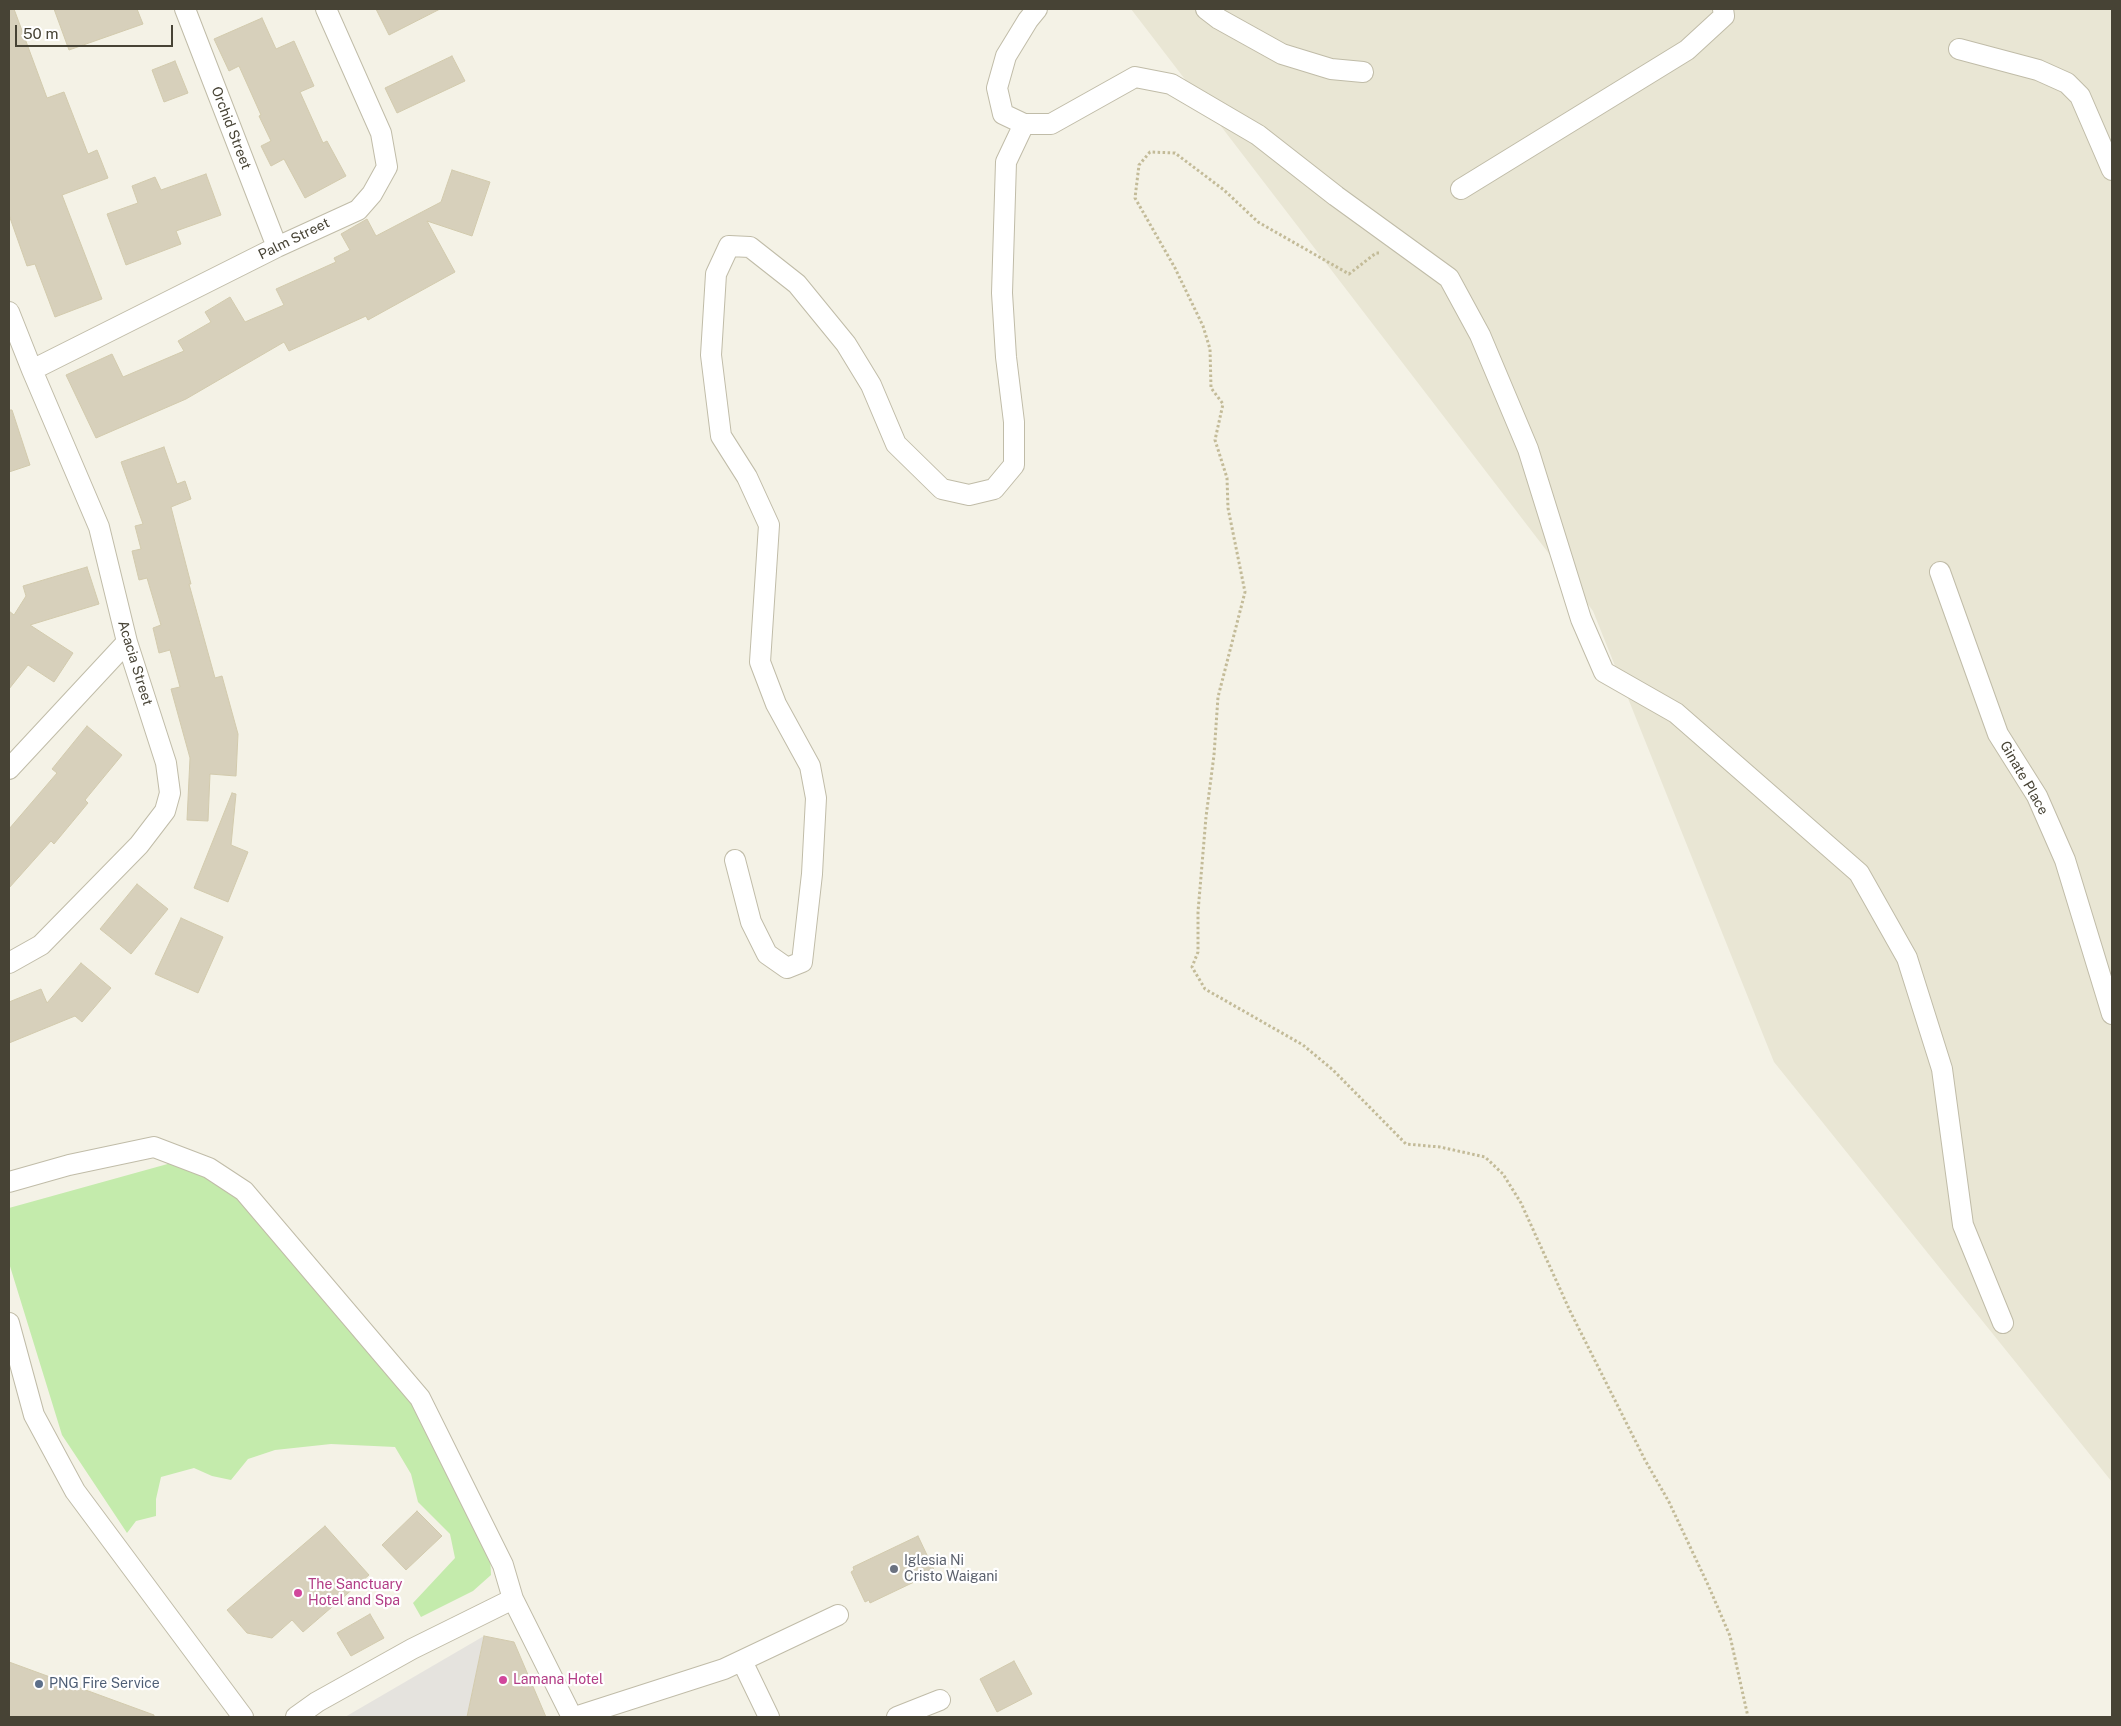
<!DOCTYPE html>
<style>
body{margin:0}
#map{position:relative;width:2121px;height:1726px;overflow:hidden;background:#f4f2e6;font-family:"Public Sans",sans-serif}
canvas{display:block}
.frame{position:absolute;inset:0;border:10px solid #474335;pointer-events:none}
.scale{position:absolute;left:15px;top:25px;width:158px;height:22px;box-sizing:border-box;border:2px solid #474335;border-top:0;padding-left:6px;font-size:15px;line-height:18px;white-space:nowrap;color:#474335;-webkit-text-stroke:4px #fff;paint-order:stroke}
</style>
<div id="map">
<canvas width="2121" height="1726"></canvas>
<div class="frame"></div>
<div class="scale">50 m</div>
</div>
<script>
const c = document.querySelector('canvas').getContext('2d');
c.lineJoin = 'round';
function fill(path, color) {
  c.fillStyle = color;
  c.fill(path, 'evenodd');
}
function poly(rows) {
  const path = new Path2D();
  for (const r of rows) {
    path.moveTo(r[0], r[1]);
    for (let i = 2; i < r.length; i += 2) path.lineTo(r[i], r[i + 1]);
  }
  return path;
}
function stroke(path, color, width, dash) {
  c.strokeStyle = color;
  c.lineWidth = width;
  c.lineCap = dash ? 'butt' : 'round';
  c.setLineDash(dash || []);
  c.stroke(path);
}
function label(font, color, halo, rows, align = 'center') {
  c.font = font + ' "Public Sans",sans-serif';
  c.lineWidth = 4.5;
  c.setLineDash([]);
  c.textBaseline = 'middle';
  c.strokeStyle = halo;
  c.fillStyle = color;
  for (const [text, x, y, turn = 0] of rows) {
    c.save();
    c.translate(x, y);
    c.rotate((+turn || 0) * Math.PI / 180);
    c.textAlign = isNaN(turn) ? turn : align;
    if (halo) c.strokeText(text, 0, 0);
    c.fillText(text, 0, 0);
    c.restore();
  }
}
fill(poly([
 [1131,9,2112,9,2112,1482,1774,1062,1593,611]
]), '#e9e6d4');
fill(poly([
 [182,1160,238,1191,417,1401,490,1553,491,1575,473,1591,421,1617,413,1603,455,1558,450,1534,418,1502,411,1474,395,1447,331,1444,275,1450,248,1459,231,1480,212,1476,194,1468,161,1477,156,1499,156,1516,136,1521,127,1533,62,1435,9,1263,9,1208]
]), '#c4ebac');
fill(poly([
 [484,1636,467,1717,345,1717]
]), '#e5e3de');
const building = poly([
 [9,9,14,9,47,98,64,92,88,154,97,150,108,178,62,195,102,299,55,317,35,264,27,266,9,215,9,9],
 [54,9,137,9,143,24,69,50,54,9],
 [376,9,440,9,389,35,376,9],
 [262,18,276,49,294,41,314,86,300,92,323,143,327,141,346,176,305,198,284,159,271,166,261,146,271,141,259,116,261,115,239,66,229,71,214,39,262,18],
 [452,56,465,81,397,113,385,88,452,56],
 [175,61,188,93,164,102,152,70,175,61],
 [452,170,490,182,472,236,427,221,455,272,368,320,366,316,289,351,284,342,186,399,96,438,66,375,112,354,123,377,184,351,178,341,211,322,205,312,230,297,245,322,284,305,276,289,336,262,334,258,350,250,341,234,367,219,376,236,441,202,452,170],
 [206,174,221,215,176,231,181,244,126,265,107,214,138,203,132,186,155,177,161,190,206,174],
 [9,410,12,410,30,465,9,472,9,410],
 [164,447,177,484,185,481,191,499,171,507,191,584,189,584,215,678,222,676,238,734,236,776,210,774,208,821,187,820,190,758,171,689,180,687,170,650,159,653,153,628,161,625,147,578,139,580,132,551,141,549,135,526,143,524,121,462,164,447],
 [87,567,99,604,30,625,73,653,54,682,28,665,9,689,9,611,14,615,26,596,23,586,87,567],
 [87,726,122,755,85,800,88,803,54,844,51,841,9,888,9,829,57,773,52,769,87,726],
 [232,793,236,794,231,845,248,852,228,902,194,888,232,793],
 [137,884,168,909,131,954,100,929,137,884],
 [181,918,223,937,198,993,155,974,181,918],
 [81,963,111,988,82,1022,75,1016,9,1043,9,1002,41,989,47,1003,81,963],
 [417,1511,442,1536,406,1570,382,1545,417,1511],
 [325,1526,369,1575,303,1632,292,1620,272,1638,247,1633,227,1610,325,1526],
 [918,1536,935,1572,870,1603,869,1600,865,1602,851,1572,854,1570,853,1567,918,1536],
 [370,1614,384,1638,351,1656,337,1633,370,1614],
 [484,1636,514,1642,546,1717,467,1717,484,1636],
 [1014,1661,1032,1694,997,1712,980,1679,1014,1661],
 [9,1662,154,1715,154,1717,9,1717,9,1662]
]);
fill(building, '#d7d0bb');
stroke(building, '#d2caad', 1);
const street = poly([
 [185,9,277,247],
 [1037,9,1028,20,1006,56,997,88,1003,114,1024,124,1051,124,1135,77,1171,84,1258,135,1336,196,1449,278,1480,335,1528,449,1581,619,1604,672,1676,713,1859,873,1907,958,1942,1069,1963,1225,2003,1323],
 [1206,9,1219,19,1282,54,1331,69,1363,72],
 [1959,49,2038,70,2067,83,2080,96,2112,170],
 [1461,189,1687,50,1724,16,1723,9],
 [9,312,32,370,99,527,127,642,166,763,170,793,165,811,139,845,41,945,9,963],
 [32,370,277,247,358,210,372,194,387,167,381,133,326,9],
 [1940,572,1998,734,2037,796,2065,860,2112,1014],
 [9,769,127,642],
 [735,860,751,922,767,954,787,968,802,962,812,874,816,798,810,766,776,704,760,662,769,525,747,477,721,436,711,355,716,274,729,246,750,247,797,284,846,344,871,385,896,444,942,489,969,495,994,489,1014,465,1014,422,1006,357,1002,293,1006,162,1024,124],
 [9,1182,69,1165,154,1147,209,1168,244,1191,420,1398,503,1565,513,1599,572,1717],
 [9,1323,34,1415,75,1491,243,1717],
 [742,1661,769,1717],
 [296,1717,317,1702,412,1649,513,1599],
 [575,1717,724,1669,838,1615],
 [897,1717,940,1700]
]);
stroke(street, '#c0bca8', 22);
stroke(poly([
 [1379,253,1376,253,1349,274,1258,222,1224,190,1175,153,1150,152,1139,165,1135,198,1175,268,1203,326,1210,349,1211,388,1223,404,1215,440,1227,478,1228,508,1245,592,1218,697,1214,755,1206,817,1198,912,1198,952,1192,967,1205,989,1303,1045,1333,1070,1406,1144,1440,1147,1485,1157,1503,1174,1521,1203,1570,1311,1645,1460,1669,1502,1709,1587,1730,1636,1748,1717]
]), '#c3bb98', 3, [2.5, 2.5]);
stroke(street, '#fff', 20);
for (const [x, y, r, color] of [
 [894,1569,5,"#6b7280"],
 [298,1593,5,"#d1479c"],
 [503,1680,5,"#d1479c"],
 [39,1684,5,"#5c6f8a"]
]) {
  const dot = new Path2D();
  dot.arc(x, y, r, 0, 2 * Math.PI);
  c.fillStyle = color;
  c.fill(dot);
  stroke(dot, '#fff', 2);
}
label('14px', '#474335', '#fff', [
 ["Orchid Street",231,128,69],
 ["Palm Street",294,239,-26],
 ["Acacia Street",135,663,73],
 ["Ginate Place",2024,778,60]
]);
label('14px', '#5b616d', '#fff', [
 ["Iglesia Ni",904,1561],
 ["Cristo Waigani",904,1577]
], 'left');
label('14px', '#b23c85', '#fff', [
 ["The Sanctuary",308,1585],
 ["Hotel and Spa",308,1601],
 ["Lamana Hotel",513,1680]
], 'left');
label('14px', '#4e5e75', '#fff', [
 ["PNG Fire Service",49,1684]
], 'left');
</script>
